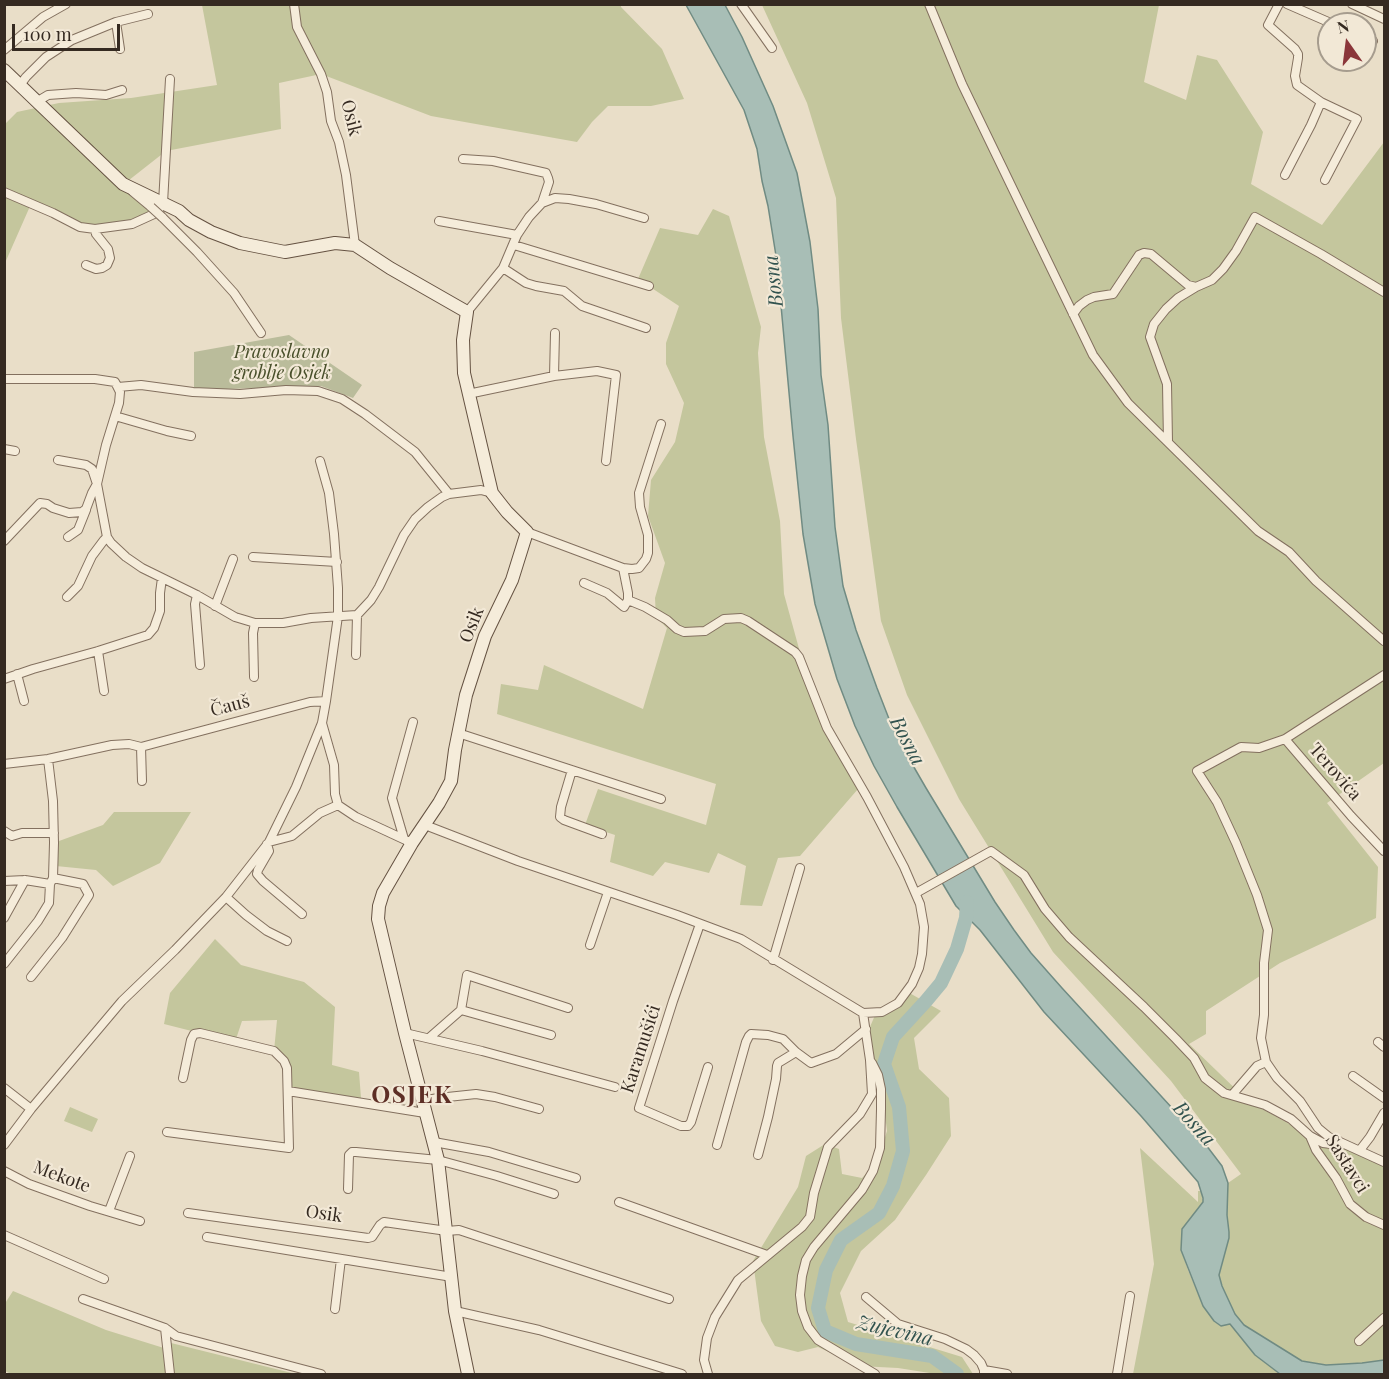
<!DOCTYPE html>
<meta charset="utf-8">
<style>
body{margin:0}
#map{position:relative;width:1389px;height:1379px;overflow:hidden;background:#e9dec8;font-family:"Playfair Display",serif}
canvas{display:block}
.frame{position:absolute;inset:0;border:6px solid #352a21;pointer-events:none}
.north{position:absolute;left:1317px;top:12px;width:60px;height:60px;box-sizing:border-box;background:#f2e8d6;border:2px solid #a69c8e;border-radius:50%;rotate:346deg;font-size:16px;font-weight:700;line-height:24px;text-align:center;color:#352a21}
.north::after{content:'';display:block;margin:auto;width:21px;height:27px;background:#8b363a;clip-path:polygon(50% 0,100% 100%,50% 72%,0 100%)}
.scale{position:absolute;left:12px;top:24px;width:108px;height:27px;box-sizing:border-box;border:3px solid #352a21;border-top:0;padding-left:8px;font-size:18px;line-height:21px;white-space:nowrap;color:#352a21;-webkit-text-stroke:4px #f2e8d6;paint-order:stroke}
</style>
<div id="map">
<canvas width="1389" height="1379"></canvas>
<div class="frame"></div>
<div class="north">N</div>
<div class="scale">100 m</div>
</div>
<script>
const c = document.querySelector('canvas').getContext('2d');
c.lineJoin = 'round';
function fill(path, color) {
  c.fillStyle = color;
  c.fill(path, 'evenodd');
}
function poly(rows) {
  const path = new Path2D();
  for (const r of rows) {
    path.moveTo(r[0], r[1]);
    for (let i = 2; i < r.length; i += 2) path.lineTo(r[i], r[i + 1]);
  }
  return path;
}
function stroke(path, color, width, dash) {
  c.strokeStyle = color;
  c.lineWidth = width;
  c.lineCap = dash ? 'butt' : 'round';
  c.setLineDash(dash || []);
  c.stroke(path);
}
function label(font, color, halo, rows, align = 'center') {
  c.font = font + ' "Playfair Display",serif';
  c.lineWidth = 4.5;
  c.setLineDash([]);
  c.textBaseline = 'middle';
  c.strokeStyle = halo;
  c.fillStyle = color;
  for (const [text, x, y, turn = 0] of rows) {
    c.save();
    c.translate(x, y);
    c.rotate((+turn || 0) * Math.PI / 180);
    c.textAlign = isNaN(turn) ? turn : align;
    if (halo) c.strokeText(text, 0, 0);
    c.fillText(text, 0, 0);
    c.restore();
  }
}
fill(poly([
 [202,5,621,5,621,7,662,49,684,99,651,106,608,106,592,122,577,142,431,116,321,74,279,83,281,129,166,151,124,184,154,214,132,224,95,229,31,204,5,263,5,124,17,112,59,103,131,98,217,85],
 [762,5,1159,5,1144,82,1186,100,1197,55,1217,60,1263,132,1251,184,1322,225,1384,142,1384,763,1327,803,1378,867,1376,918,1280,963,1206,1011,1206,1034,1189,1044,1248,1101,1293,1126,1384,1164,1384,1360,1362,1363,1326,1365,1302,1361,1244,1325,1235,1314,1222,1286,1219,1275,1229,1238,1227,1215,1228,1183,1241,1174,1171,1081,1053,952,959,799,907,695,881,621,856,439,841,318,836,198,807,103],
 [713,209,729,216,761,327,758,353,764,437,780,521,784,594,801,656,827,731,858,789,800,856,778,858,762,906,740,905,746,866,718,853,709,873,665,862,653,876,610,862,615,835,585,825,598,789,706,825,716,784,497,714,501,684,538,690,544,665,643,709,667,628,656,617,655,598,665,563,648,516,651,480,675,442,684,403,666,364,666,343,679,306,638,279,660,228,698,235],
 [114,812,191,812,160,863,113,886,96,870,56,866,59,841,103,825],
 [215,939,241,965,304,982,335,1007,332,1065,359,1072,361,1098,288,1091,287,1068,274,1051,277,1020,242,1021,235,1042,164,1024,170,993],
 [906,991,941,1011,914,1038,919,1069,949,1098,951,1136,926,1175,895,1220,861,1251,840,1293,848,1322,962,1357,973,1374,936,1374,898,1368,859,1366,818,1347,798,1352,775,1346,761,1321,753,1261,798,1187,806,1156,825,1144,839,1149,842,1174,862,1178,877,1162,887,1131,882,1091,866,1036,876,1013],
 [70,1107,98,1119,92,1132,64,1121],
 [1140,1148,1198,1202,1198,1191,1201,1191,1202,1195,1203,1202,1182,1229,1181,1250,1188,1270,1203,1306,1214,1321,1221,1326,1230,1324,1255,1355,1280,1374,1133,1374,1154,1264],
 [13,1291,106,1330,167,1349,167,1342,296,1374,11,1374,5,1371,4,1305]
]), '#c4c69d');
fill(poly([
 [289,335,362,385,353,398,321,386,194,390,194,352]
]), '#babc9b');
const water = poly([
 [686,5,725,5,742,37,773,106,797,173,810,242,818,309,821,375,828,425,835,527,843,586,856,630,877,688,891,724,904,750,926,788,995,902,1014,930,1031,953,1062,988,1206,1145,1222,1166,1228,1183,1227,1215,1229,1232,1229,1238,1219,1275,1222,1286,1235,1314,1244,1325,1302,1361,1326,1365,1362,1363,1384,1360,1384,1374,1280,1374,1255,1355,1230,1324,1221,1326,1214,1321,1203,1306,1181,1250,1182,1229,1203,1202,1203,1198,1198,1182,1141,1116,1044,1012,980,930,956,906,897,807,874,766,855,726,837,679,815,604,803,534,793,436,777,262,768,206,762,181,757,149,744,110,686,5]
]);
fill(water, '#a8beb6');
stroke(water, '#708b83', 1.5);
stroke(poly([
 [957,1374,932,1356,856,1344,825,1331,818,1308,826,1270,841,1240,879,1213,893,1186,903,1151,899,1107,884,1064,893,1037,926,1001,941,983,957,949,966,918,967,902]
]), '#a8beb6', 14);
const minor = poly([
 [294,4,297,27,321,74,327,92,331,121,339,142,346,175,355,245],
 [741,4,772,48],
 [929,4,962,84,1093,355,1128,403,1258,531,1289,552,1316,581,1384,641],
 [1279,4,1268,25,1295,49,1298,54,1298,58,1295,76,1297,85,1321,102,1357,119,1325,180],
 [1287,4,1333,24],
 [1352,4,1384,19],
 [116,22,120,49],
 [1365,38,1373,41],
 [4,50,43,17,66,4],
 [20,85,26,77,46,57,72,40,116,22,148,14],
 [38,101,48,95,76,93,106,95,122,90],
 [463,159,493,161,546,173,548,178,549,182,542,203],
 [1285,175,1311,125,1321,102],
 [4,192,53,213,80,227,95,229,132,224,154,214,160,208],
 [133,192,151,207],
 [163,203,170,79],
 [162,217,197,252,234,293,261,333],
 [439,221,517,235],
 [514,245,649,286],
 [86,265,96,269,102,268,107,265,110,258,108,249,96,234,95,229],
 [503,268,526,283,536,286,564,291,582,306,646,328],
 [467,312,503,268,517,235,529,217,542,203,555,198,569,199,596,204,644,218],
 [1073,314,1079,306,1087,300,1094,297,1113,294,1139,255,1144,253,1151,254,1188,285,1196,287,1212,280,1223,269,1236,251,1255,217,1321,254,1384,292],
 [554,376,555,333],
 [4,379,95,379,115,382,120,392,119,403,106,445,97,484,107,537,111,543,126,557,142,568,197,595,235,617,255,623,283,623,311,618,357,615,371,600,379,587,404,535,415,519,428,507,442,497,449,494,481,490,492,493],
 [118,387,141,385,193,392,240,394,286,390,318,391,342,399,365,414,415,452,449,494],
 [468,394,554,376,597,371,616,375,606,461],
 [115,416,167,431,191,436],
 [1168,442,1167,384,1150,337,1154,324,1166,309,1178,298,1196,287],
 [4,449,15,451],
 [527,532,623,568,632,569,639,568,646,559,648,553,648,535,640,507,639,493,661,424],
 [68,537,78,530,86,510],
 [4,541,40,503,47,504,53,508,69,513,82,512,86,509,92,493,97,484,92,469,86,465,58,460],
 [253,557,337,562],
 [584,583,607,593,624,607,628,600,628,593,623,568],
 [197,595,195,604,200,665],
 [67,597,78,586,92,556,104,540,107,537],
 [215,606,233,559],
 [98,651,104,691],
 [356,655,357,615],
 [17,674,24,701],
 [1384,675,1285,739,1259,748,1241,747,1197,771,1217,802,1236,843,1257,895,1268,930,1264,963,1264,1015,1261,1038,1266,1062,1277,1078,1300,1101,1318,1128,1329,1137,1384,1162],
 [254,677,253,633,255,623],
 [4,679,33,669,98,651,148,635,154,628,160,611,160,593,162,578],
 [322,723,334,765,335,794,338,805],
 [458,733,661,799],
 [1285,739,1351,816,1384,851],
 [141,747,142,781],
 [4,764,48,759,112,745,129,744,141,747,310,702,326,701],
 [572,770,561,807,560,817,564,820,602,834],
 [425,825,518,861,677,915,741,939,863,1013,882,1012,898,1003,912,984,919,968,922,954,924,927,920,904,904,867,867,797,827,728,799,657,795,652,748,621,741,618,724,619,705,631,684,632,677,629,667,620,645,607,628,600],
 [4,831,12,836,22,833,54,833],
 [404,839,392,798,413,722],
 [269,842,292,836,320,813,338,805,356,817,412,843],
 [267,844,269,851,258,870,257,874,263,881,302,914],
 [4,881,25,880,50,884],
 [916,893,991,851,1024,875,1045,909,1069,937,1144,1007,1176,1039,1194,1058,1205,1078,1224,1093,1265,1105,1291,1119,1310,1136,1323,1143,1331,1144,1339,1141],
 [226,897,246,915,267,931,287,941],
 [4,918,25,880],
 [700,924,673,1001,639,1108,681,1126,688,1126,691,1122,708,1067],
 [590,945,608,892],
 [773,960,800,868],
 [4,964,38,921,49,903,50,884,53,878,54,843,53,801,48,759],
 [31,977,62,938,89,895,83,884,53,878],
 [461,1010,551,1035],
 [405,1033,482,1051,615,1087],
 [429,1038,461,1010,467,975,568,1008],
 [1378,1042,1384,1047],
 [872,1063,878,1075,881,1089,881,1109,880,1148,873,1171,862,1190,814,1247,806,1260,802,1276,800,1295,802,1311,808,1327,818,1340,875,1374],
 [1353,1076,1384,1098],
 [4,1088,31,1109],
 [288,1091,425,1113],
 [1232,1095,1257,1066,1266,1062],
 [422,1101,438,1098,476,1094,495,1097,539,1109],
 [167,1132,289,1148,287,1068,284,1061,274,1051,200,1033,194,1034,191,1040,183,1078],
 [1310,1136,1316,1150,1336,1178,1350,1204,1366,1217,1384,1225],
 [434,1142,489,1152,576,1178],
 [4,1145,31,1109,122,1001,175,950,226,897,269,842,296,787,322,723,326,701,338,616,338,588,334,534,329,493,320,461],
 [717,1145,746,1042,749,1036,751,1034,768,1035,783,1039,796,1052,811,1063,836,1054,866,1029],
 [1360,1150,1370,1137,1384,1113],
 [758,1155,768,1117,776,1079,777,1066,778,1063,796,1052],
 [4,1171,29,1184,90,1206,140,1221],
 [348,1189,349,1155,352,1152,356,1152,438,1160,497,1176,554,1194],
 [619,1202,767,1255],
 [109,1211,130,1156],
 [188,1213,368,1238,372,1237,380,1225,384,1222,447,1231,459,1230,669,1299],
 [4,1235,104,1279],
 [207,1237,452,1277],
 [866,1297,898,1324,945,1339,966,1349,974,1355,981,1363,984,1370,984,1374],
 [83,1299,165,1328,176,1336,321,1374],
 [335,1309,341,1259],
 [455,1311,539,1330,682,1374],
 [165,1328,170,1374],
 [1359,1341,1384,1318],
 [984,1370,1007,1374],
 [708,1374,704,1360,707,1338,715,1317,738,1280,802,1227,810,1217,814,1193,828,1147,860,1114,872,1094,870,1060,863,1013],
 [1117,1374,1130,1296]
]);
const secondary = poly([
 [4,70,123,184,179,211,189,220,211,232,240,243,285,252,335,243,355,245,390,268,467,312,463,340,464,373,492,493,507,512,527,532,512,580,485,636,466,695,455,750,451,781,439,803,412,843,383,893,379,906,378,919,405,1033,438,1160,455,1311,468,1374]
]);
stroke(minor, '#83705f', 10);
stroke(secondary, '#655242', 14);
stroke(minor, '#f5ecda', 8);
stroke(secondary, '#f5ecda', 12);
const minorBridge = poly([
 [151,207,162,217]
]);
stroke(minorBridge, '#83705f', 10, []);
stroke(minorBridge, '#f5ecda', 8);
label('18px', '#352a21', '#f2e8d6', [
 ["Osik",351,118,76],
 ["Osik",472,625,-68],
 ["Čauš",230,706,-15],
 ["Terovića",1335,772,49],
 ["Karamušići",641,1049,-72],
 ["Sastavci",1347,1164,58],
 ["Mekote",62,1177,21],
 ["Osik",324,1214,8]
]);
label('italic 18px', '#484f2a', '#f2e8d6', [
 ["Pravoslavno",282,352],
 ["groblje Osjek",282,373]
]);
label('italic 20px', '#32534f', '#f2e8d6', [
 ["Bosna",774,281,-96],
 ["Bosna",907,741,62],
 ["Bosna",1194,1124,48],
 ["Zujevina",895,1331,13]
]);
c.letterSpacing = '1.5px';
label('bold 24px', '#5d2e25', '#f2e8d6', [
 ["OSJEK",412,1096]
]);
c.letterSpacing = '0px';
</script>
